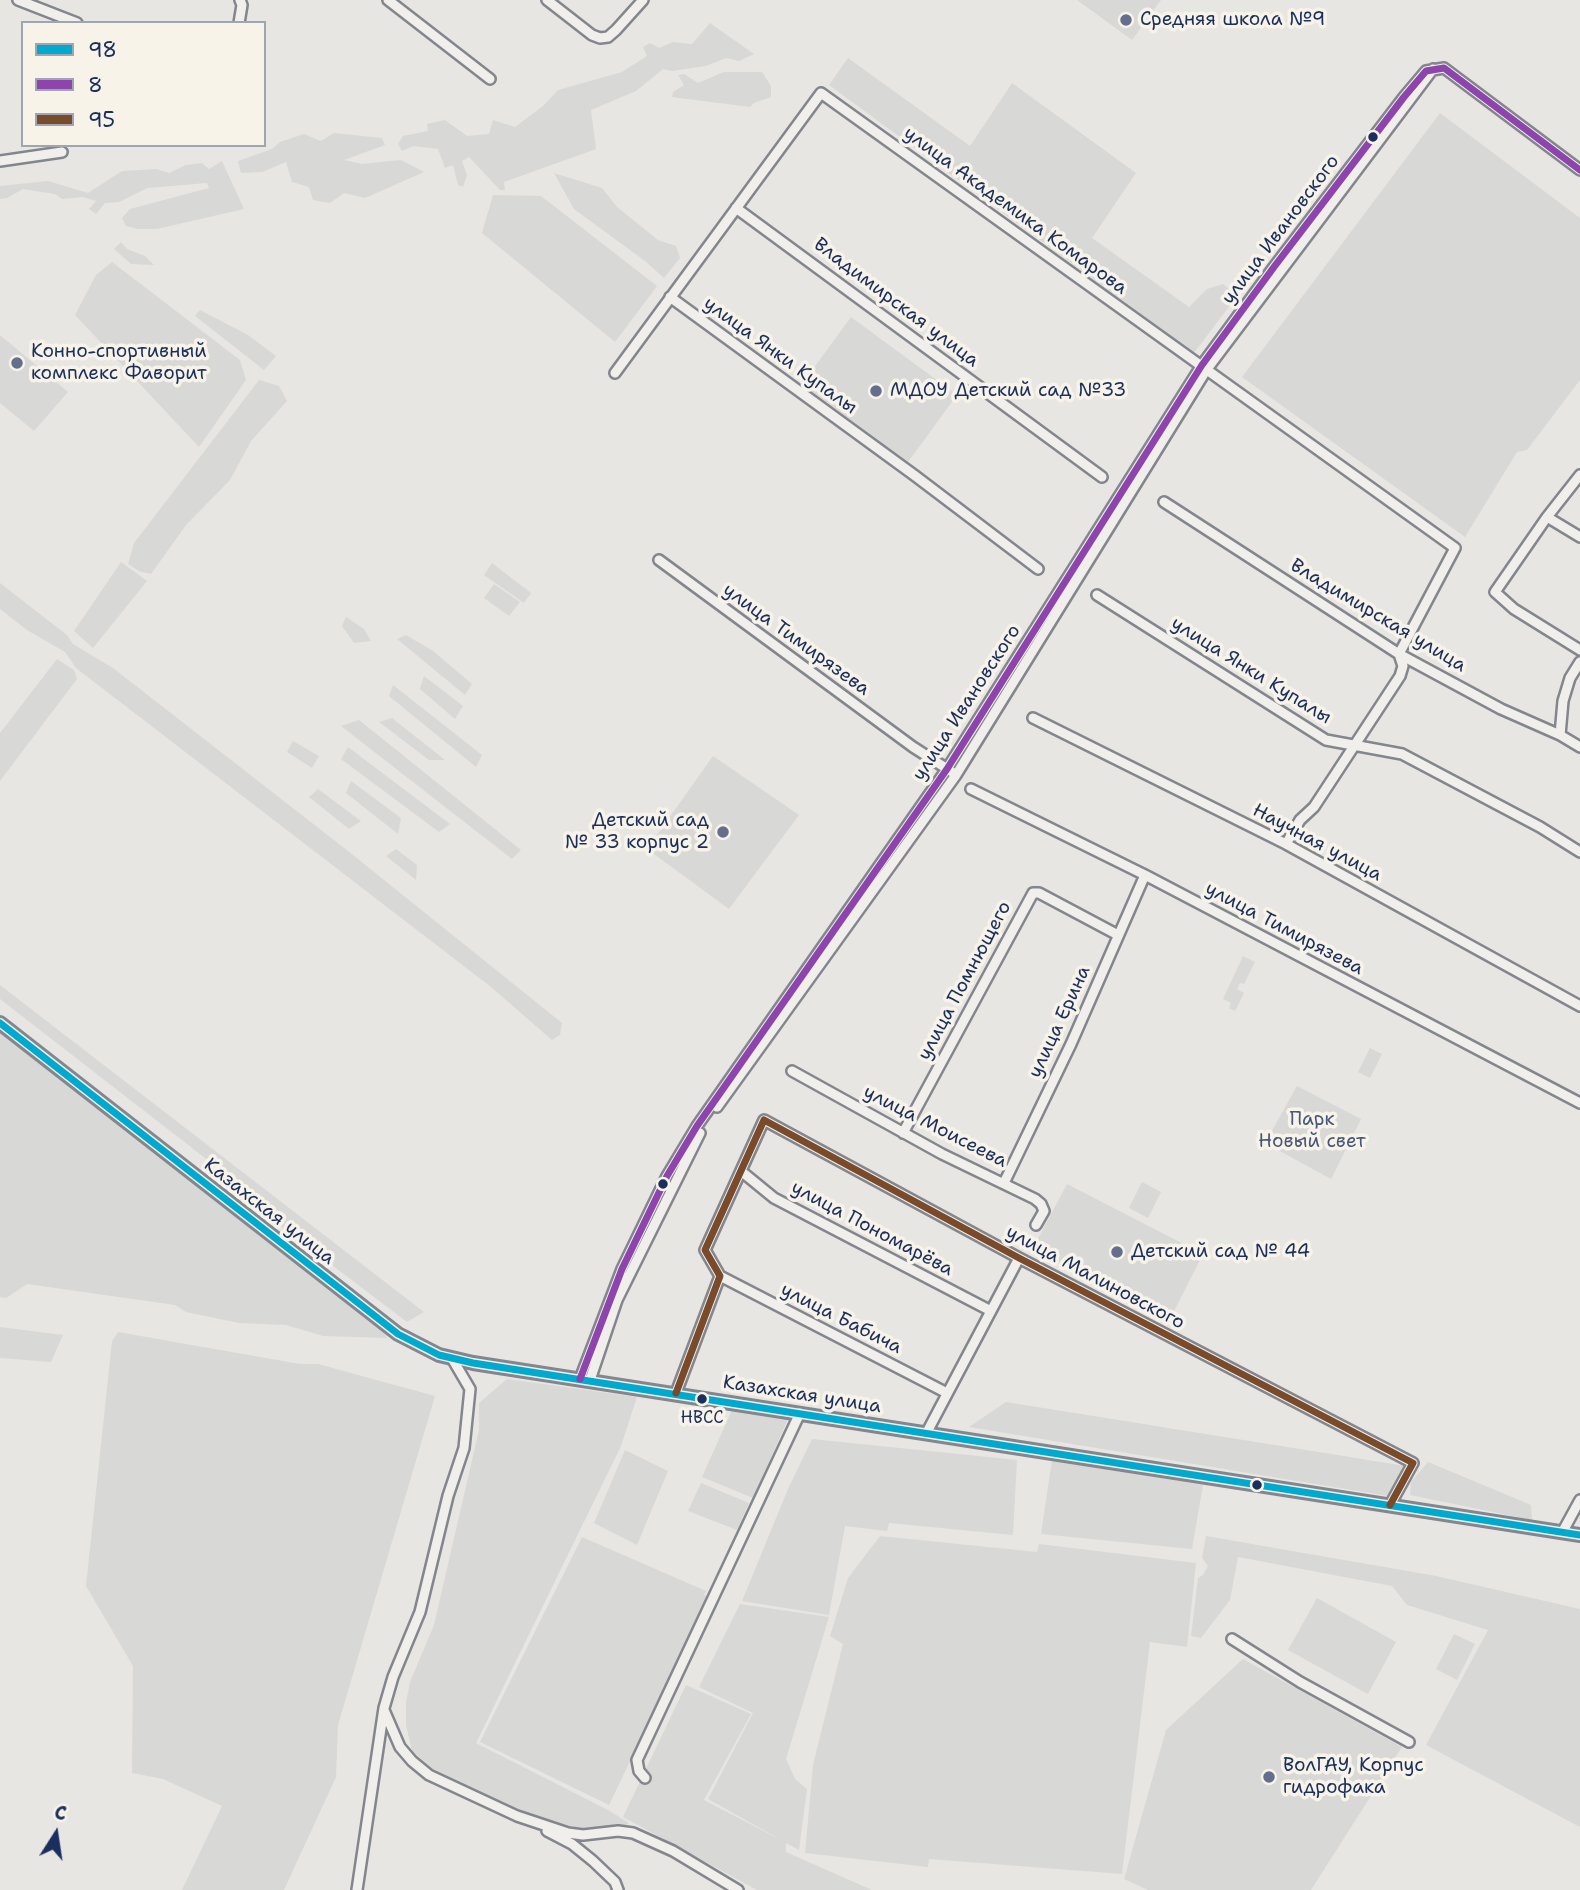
<!DOCTYPE html>
<meta charset="utf-8">
<style>
body{margin:0}
#map{position:relative;width:1580px;height:1890px;overflow:hidden;background:#e8e6e2;font-family:"Shantell Sans",sans-serif}
canvas{display:block}
.legend{position:absolute;left:21px;top:21px;width:245px;height:126px;box-sizing:border-box;background:#f7f3e8;border:2px solid #9fa5b1;margin:0;padding:9px 12px;list-style:none;font-size:21px;color:#1b2f5e}
.legend li{display:flex;align-items:center;gap:14px;height:35px}
.legend b{width:35px;border:2px solid #9fa5b1}
.north{position:absolute;left:21px;top:1799px;width:70px;height:70px;-webkit-text-stroke:5px #f7f3e8;paint-order:stroke;rotate:12deg;font-size:19px;font-weight:700;line-height:28px;text-align:center;color:#1b2f5e}
.north::after{content:'';display:block;margin:auto;width:24px;height:32px;background:#1b2f5e;clip-path:polygon(50% 0,100% 100%,50% 72%,0 100%)}
</style>
<div id="map">
<canvas width="1580" height="1890"></canvas>
<ul class="legend">
<li><b style="height:9px;background:#00a9ce"></b>98</li>
<li><b style="height:9px;background:#8e44ad"></b>8</li>
<li><b style="height:9px;background:#7a4b2a"></b>95</li>
</ul>
<div class="north">С</div>
</div>
<script>
const c = document.querySelector('canvas').getContext('2d');
c.lineJoin = 'round';
function fill(path, color) {
  c.fillStyle = color;
  c.fill(path, 'evenodd');
}
function poly(rows) {
  const path = new Path2D();
  for (const r of rows) {
    path.moveTo(r[0], r[1]);
    for (let i = 2; i < r.length; i += 2) path.lineTo(r[i], r[i + 1]);
  }
  return path;
}
function stroke(path, color, width, dash) {
  c.strokeStyle = color;
  c.lineWidth = width;
  c.lineCap = dash ? 'butt' : 'round';
  c.setLineDash(dash || []);
  c.stroke(path);
}
function label(font, color, halo, rows, align = 'center') {
  c.font = font + ' "Shantell Sans",sans-serif';
  c.lineWidth = 7;
  c.setLineDash([]);
  c.textBaseline = 'middle';
  c.strokeStyle = halo;
  c.fillStyle = color;
  for (const [text, x, y, turn = 0] of rows) {
    c.save();
    c.translate(x, y);
    c.rotate((+turn || 0) * Math.PI / 180);
    c.textAlign = isNaN(turn) ? turn : align;
    if (halo) c.strokeText(text, 0, 0);
    c.fillText(text, 0, 0);
    c.restore();
  }
}
fill(poly([
 [1077,0,1161,0,1132,40],
 [710,23,754,54,739,61,726,58,706,66,672,71,663,69,636,91,591,110,596,149,504,182,505,190,500,190,469,157,462,161,467,175,463,187,458,185,453,165,445,168,438,149,413,146,402,151,398,144,403,136,428,131,427,124,445,120,467,136,489,134,493,120,515,127,543,106,558,90,622,72,647,56,643,47,650,43,659,48,673,42,692,44],
 [848,58,970,146,1012,83,1136,173,1092,238,1189,307,1207,289,1223,284,1237,296,1194,353,829,85],
 [724,72,762,72,771,86,771,97,754,103,750,107,672,97,673,92,684,85,678,75,684,74,698,83],
 [1440,113,1580,218,1580,380,1527,450,1517,452,1465,537,1242,377],
 [334,133,382,138,385,145,344,160,362,164,401,160,424,172,365,198,344,193,330,203,313,200,309,187,292,182,286,162,262,172,241,173,238,161,272,149,280,142,304,134,321,141],
 [222,161,244,209,157,229,137,229,126,226,122,218,130,209,209,188,207,183,147,188,119,202,105,203,96,214,89,209,96,201,83,197,62,199,55,194,23,189,7,198,0,199,0,186,48,181,88,193,122,171,156,169,169,173,186,165,202,163,209,169],
 [554,173,602,188,617,207,658,240,676,246,680,258,664,278,645,261,574,209],
 [493,195,541,196,657,286,615,342,482,233],
 [121,242,127,249,145,256,154,265,131,264,114,249],
 [112,262,240,360,246,380,199,447,75,315,96,275],
 [200,310,248,335,276,356,264,370,195,316],
 [851,317,957,395,908,462,802,384],
 [0,335,68,392,34,431,0,403],
 [259,380,279,386,287,401,251,441,230,480,186,525,151,574,139,571,128,564,134,543],
 [121,562,147,581,93,648,74,631],
 [492,563,531,593,524,603,484,575],
 [0,583,67,635,73,644,113,668,348,851,562,1023,560,1035,552,1040,491,987,76,668,65,652,27,630,0,609],
 [494,584,520,602,509,616,484,598],
 [346,617,364,629,371,641,354,643,342,626],
 [406,635,433,651,472,684,465,695,397,639],
 [57,659,74,670,77,679,0,781,0,733],
 [424,676,463,706,455,719,420,689],
 [393,685,482,755,476,767,389,696],
 [392,718,445,760,429,760,379,722],
 [359,720,521,850,512,859,341,726],
 [293,741,319,756,312,768,287,752],
 [348,747,450,824,439,832,341,759],
 [713,756,799,815,729,909,647,849],
 [351,781,401,818,398,834,346,793],
 [318,789,361,821,349,829,309,797],
 [396,849,417,865,416,880,386,856],
 [1243,956,1255,962,1244,984,1240,983,1237,989,1244,993,1235,1011,1229,1008,1231,1003,1223,999],
 [0,985,424,1312,407,1322,237,1193,223,1172,0,999],
 [0,1031,380,1325,387,1338,323,1336,286,1325,239,1323,186,1312,175,1305,27,1284,6,1298,0,1297],
 [1370,1048,1382,1054,1370,1078,1358,1072],
 [1297,1086,1361,1119,1331,1179,1265,1143],
 [1142,1182,1161,1192,1148,1218,1129,1208],
 [1067,1184,1203,1254,1168,1323,1032,1250],
 [0,1327,63,1335,51,1362,0,1358],
 [118,1332,300,1364,318,1364,435,1396,338,1725,336,1777,284,1890,182,1890,222,1806,163,1779,132,1773,133,1666,86,1586,112,1341],
 [507,1379,637,1397,621,1446,476,1743,608,1810,629,1823,623,1828,578,1828,518,1812,444,1778,412,1751,406,1725,406,1703,410,1682,434,1625,479,1430,479,1403],
 [1006,1402,1406,1466,1388,1496,969,1427],
 [732,1410,788,1419,753,1498,702,1477],
 [812,1439,1017,1460,1013,1535,889,1523,887,1531,845,1526,829,1615,742,1601,788,1489],
 [625,1450,668,1471,637,1545,594,1523],
 [1052,1460,1203,1485,1192,1549,1041,1534],
 [1428,1462,1531,1505,1532,1520,1410,1495,1411,1482],
 [701,1483,749,1503,737,1530,688,1511],
 [880,1536,1037,1552,1039,1544,1196,1563,1187,1647,1150,1642,1122,1874,929,1859,928,1867,805,1853,813,1765,843,1644,830,1636,848,1578],
 [1206,1536,1436,1576,1580,1609,1580,1827,1426,1745,1488,1630,1407,1605,1392,1586,1238,1557,1230,1600,1201,1638,1191,1636,1198,1578,1203,1575,1208,1566,1202,1558],
 [582,1537,706,1591,704,1595,709,1597,609,1805,480,1742],
 [1317,1598,1396,1642,1368,1694,1288,1650],
 [740,1604,829,1617,786,1759,795,1779,807,1789,799,1850,786,1843,786,1852,872,1890,757,1890,623,1817,686,1685,751,1714,704,1800,783,1841,708,1799,753,1713,699,1687],
 [1454,1634,1475,1644,1457,1680,1436,1669],
 [1243,1659,1402,1747,1311,1890,1148,1890,1124,1879,1166,1730]
]), '#d8d8d6');
const minor = poly([
 [18,0,77,23],
 [388,0,490,79],
 [547,0,592,35,600,38,608,37,616,30,643,0],
 [239,23,242,5,240,0],
 [0,161,62,152],
 [736,208,1102,477],
 [670,297,914,475,1038,569],
 [615,373,821,93,1455,548,1399,654,1403,666,1400,676,1314,807,1300,820,1286,844],
 [1580,475,1547,517,1495,592,1514,609,1580,650],
 [1164,502,1399,654,1501,709,1560,735,1580,747],
 [1547,517,1580,537],
 [659,560,913,747,952,772],
 [1097,595,1326,740,1402,754,1540,827,1580,852],
 [1033,718,1286,844,1580,1006],
 [1560,735,1563,701,1570,678,1580,662],
 [971,789,1145,875,1580,1103],
 [792,1071,942,1154,1035,1199,1041,1204,1044,1211,1036,1225],
 [717,1107,956,775,1207,369,1433,69],
 [903,1133,1033,893,1039,893,1118,935],
 [741,1171,774,1198,991,1311],
 [1004,1183,1071,1044,1145,875],
 [720,1276,947,1393],
 [580,1379,622,1269,667,1176,697,1126,947,769,1202,365,1274,267,1404,97,1426,71,1444,68,1580,170],
 [590,1380,617,1300,700,1133],
 [676,1393,720,1276,705,1250,764,1120,1019,1258,1413,1463,1390,1505],
 [927,1432,1019,1258],
 [1563,1531,1580,1500],
 [1232,1639,1300,1682,1409,1742],
 [384,1710,400,1747,412,1761,429,1775,517,1816,568,1833,583,1835,618,1831,633,1833,673,1851,738,1890],
 [645,1778,639,1771,637,1760,800,1413],
 [547,1831,572,1844,593,1861,615,1882,618,1890],
 [357,1890,384,1708,393,1677,420,1612,448,1496,464,1448,470,1389,453,1360]
]);
const major = poly([
 [0,1023,398,1334,439,1355,473,1363,1580,1535]
]);
stroke(minor, '#83868d', 14);
stroke(major, '#83868d', 16);
stroke(minor, '#f0efeb', 9);
stroke(major, '#f0efeb', 10);
stroke(poly([
 [0,1023,398,1334,439,1355,473,1363,1580,1535]
]), '#00a9ce', 7);
stroke(poly([
 [580,1379,622,1269,667,1176,697,1126,947,769,1202,365,1274,267,1404,97,1426,71,1444,68,1580,170]
]), '#8e44ad', 7);
stroke(poly([
 [676,1393,720,1276,705,1250,764,1120,1019,1258,1413,1463,1390,1505]
]), '#7a4b2a', 7);
for (const [x, y, r, color] of [
 [1126,20,7,"#636f8c"],
 [1373,137,6,"#1b2f5e"],
 [17,363,7,"#636f8c"],
 [876,391,7,"#636f8c"],
 [723,832,7,"#636f8c"],
 [663,1184,6,"#1b2f5e"],
 [1117,1252,7,"#636f8c"],
 [702,1399,6,"#1b2f5e"],
 [1257,1485,6,"#1b2f5e"],
 [1269,1777,7,"#636f8c"]
]) {
  const dot = new Path2D();
  dot.arc(x, y, r, 0, 2 * Math.PI);
  c.fillStyle = color;
  c.fill(dot);
  stroke(dot, '#f7f3e8', 2.5);
}
label('17px', '#1b2f5e', '#f7f3e8', [
 ["НВСС",702,1419]
]);
label('19px', '#1b2f5e', '#f7f3e8', [
 ["Средняя школа №9",1140,20],
 ["Конно-спортивный",31,352],
 ["комплекс Фаворит",31,374],
 ["МДОУ Детский сад №33",890,391],
 ["Детский сад",709,821,"right"],
 ["№ 33 корпус 2",709,843,"right"],
 ["Детский сад № 44",1131,1252],
 ["ВолГАУ, Корпус",1283,1766],
 ["гидрофака",1283,1788]
], 'left');
label('19px', '#1b2f5e', '#f7f3e8', [
 ["улица Академика Комарова",1015,211,36],
 ["улица Ивановского",1281,230,-53],
 ["Владимирская улица",896,303,37],
 ["улица Янки Купалы",780,356,36],
 ["Владимирская улица",1378,616,31],
 ["улица Тимирязева",796,640,36],
 ["улица Янки Купалы",1251,671,32],
 ["улица Ивановского",967,703,-57],
 ["Научная улица",1317,843,28],
 ["улица Тимирязева",1284,929,28],
 ["улица Помнющего",965,981,-62],
 ["улица Ерина",1060,1022,-65],
 ["улица Моисеева",935,1127,27],
 ["Казахская улица",269,1212,38],
 ["улица Пономарёва",872,1229,28],
 ["улица Малиновского",1095,1278,28],
 ["улица Бабича",841,1319,27],
 ["Казахская улица",802,1395,9]
]);
label('19px', '#47567a', '#f7f3e8', [
 ["Парк",1312,1120],
 ["Новый свет",1312,1142]
]);
</script>
